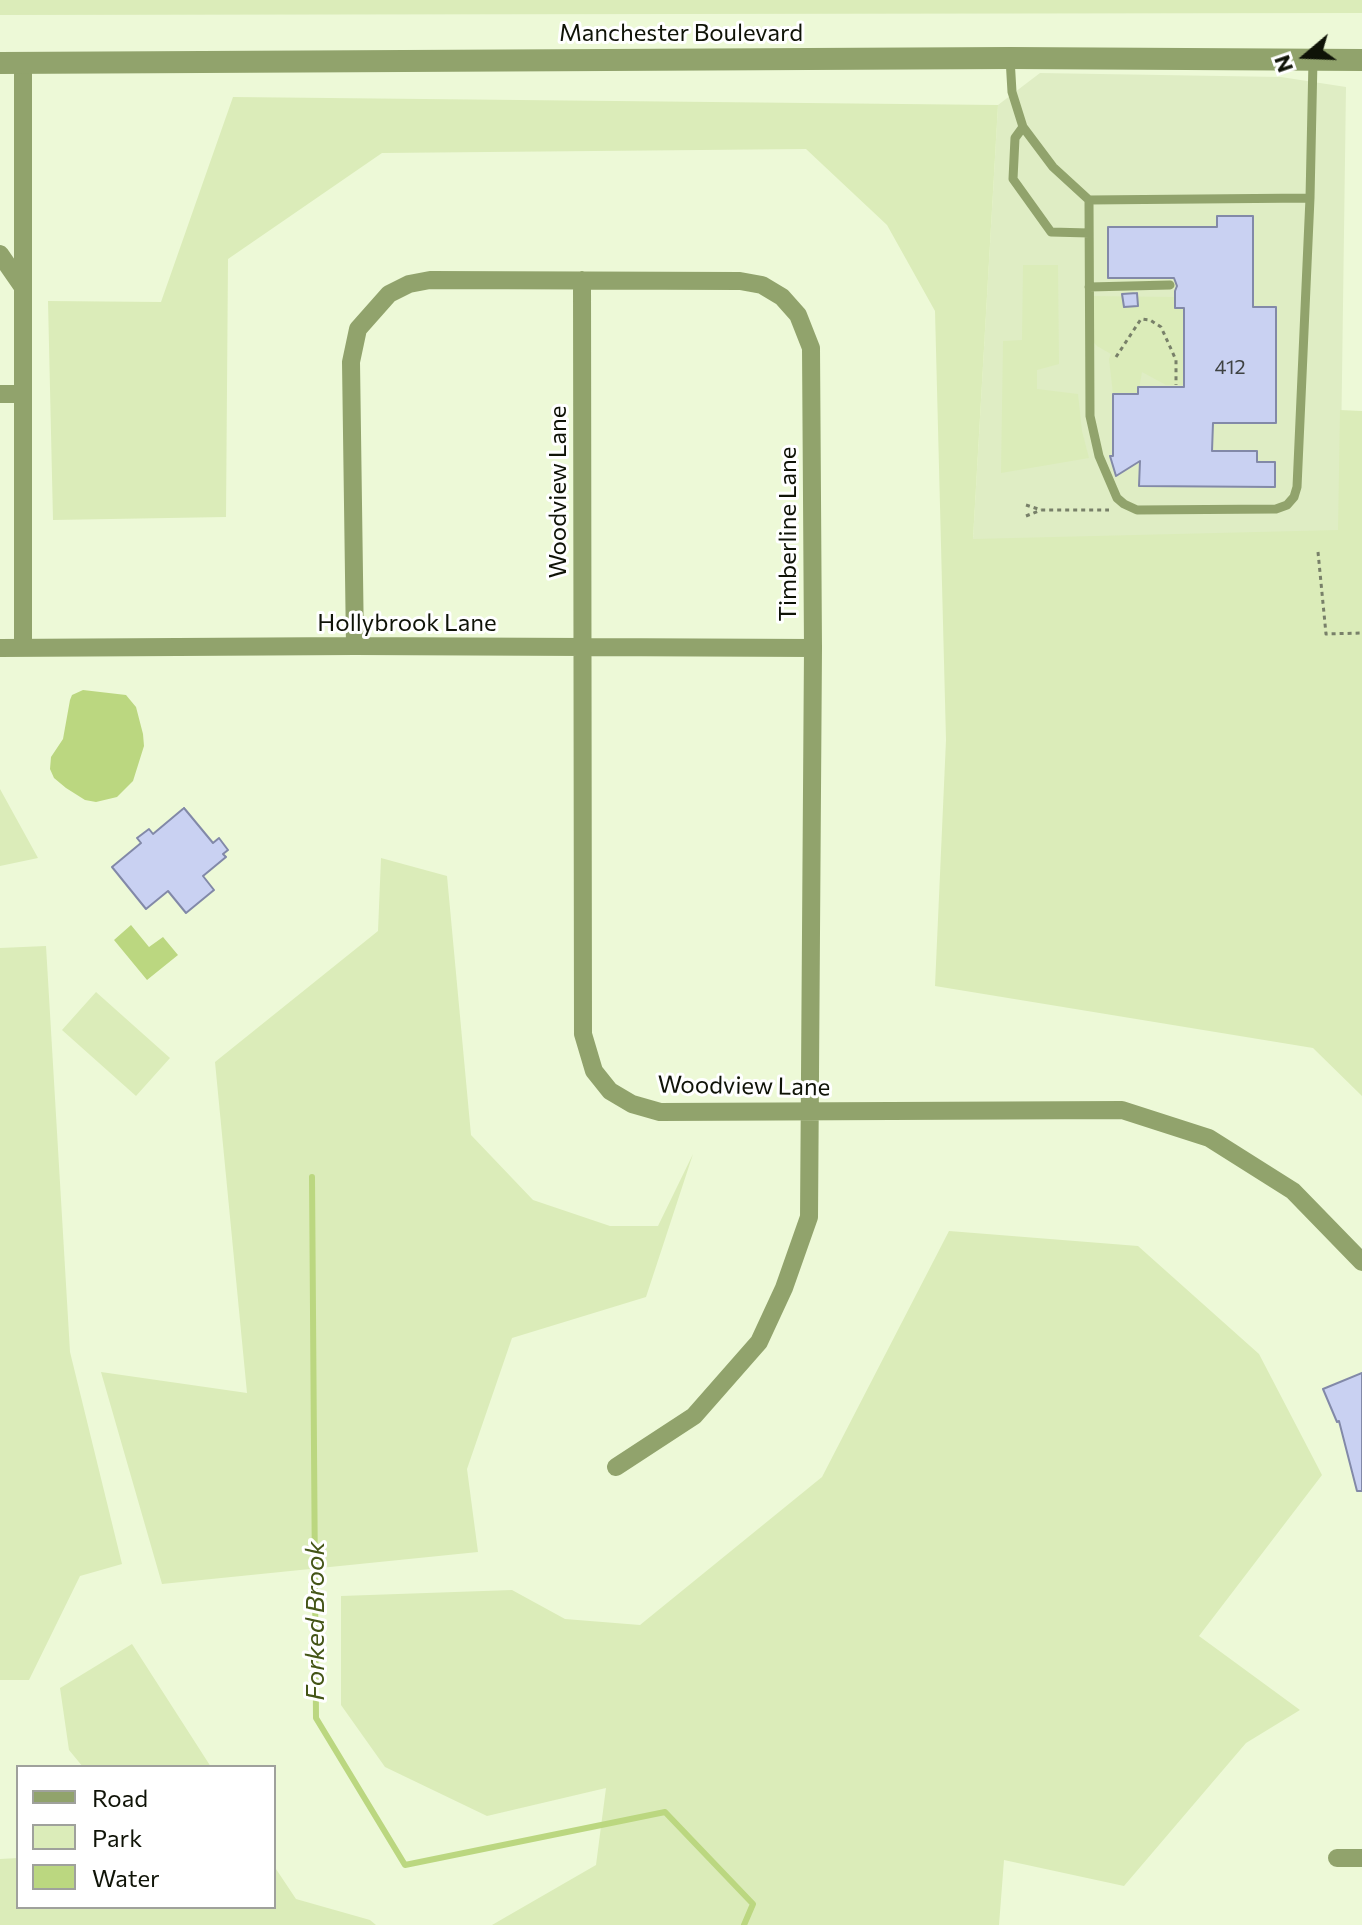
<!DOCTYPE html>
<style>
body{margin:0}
#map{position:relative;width:1362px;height:1925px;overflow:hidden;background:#edf9d7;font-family:Commissioner,sans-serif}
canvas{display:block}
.legend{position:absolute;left:16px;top:1765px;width:260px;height:144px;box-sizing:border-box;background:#fff;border:2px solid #9fa19c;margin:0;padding:10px 14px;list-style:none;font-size:24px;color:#0f1307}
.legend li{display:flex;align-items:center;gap:16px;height:40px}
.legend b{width:40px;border:2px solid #9fa19c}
.north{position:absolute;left:1266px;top:16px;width:80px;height:80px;-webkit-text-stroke:6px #fff;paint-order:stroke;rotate:251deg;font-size:22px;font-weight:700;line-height:32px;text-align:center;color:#0f1307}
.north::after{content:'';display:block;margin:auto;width:28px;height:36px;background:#0f1307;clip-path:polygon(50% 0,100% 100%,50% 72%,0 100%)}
</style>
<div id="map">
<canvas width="1362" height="1925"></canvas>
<ul class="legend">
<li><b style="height:10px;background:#91a36c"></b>Road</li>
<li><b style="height:22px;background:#dbecb9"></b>Park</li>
<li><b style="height:22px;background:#bbd780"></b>Water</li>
</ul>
<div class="north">N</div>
</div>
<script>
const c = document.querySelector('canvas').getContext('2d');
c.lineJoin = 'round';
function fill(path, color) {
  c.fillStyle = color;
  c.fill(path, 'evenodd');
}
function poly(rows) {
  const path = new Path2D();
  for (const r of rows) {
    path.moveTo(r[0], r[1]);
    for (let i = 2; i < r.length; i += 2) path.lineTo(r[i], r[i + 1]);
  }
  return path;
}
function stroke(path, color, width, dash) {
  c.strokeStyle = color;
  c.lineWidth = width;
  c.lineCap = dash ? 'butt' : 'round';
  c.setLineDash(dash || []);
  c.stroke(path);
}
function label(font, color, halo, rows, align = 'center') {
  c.font = font + ' Commissioner,sans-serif';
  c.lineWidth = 6;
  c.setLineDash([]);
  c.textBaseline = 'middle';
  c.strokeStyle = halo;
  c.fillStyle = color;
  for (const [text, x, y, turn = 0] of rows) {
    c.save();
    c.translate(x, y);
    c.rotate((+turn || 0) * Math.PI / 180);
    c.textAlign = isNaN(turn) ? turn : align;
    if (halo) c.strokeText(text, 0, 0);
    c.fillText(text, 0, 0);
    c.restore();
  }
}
fill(poly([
 [1040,73,1281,77,1346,87,1337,739,973,539,998,105]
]), '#dfedc4');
fill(poly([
 [0,0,1362,0,1362,13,0,15],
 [233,97,998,105,973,539,1338,530,1340,410,1362,411,1362,1096,1313,1048,935,986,946,740,935,311,887,225,806,149,382,153,228,259,226,517,53,520,48,301,161,302],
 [1023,265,1058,265,1059,364,1037,370,1037,389,1078,394,1082,431,1089,458,1001,473,1003,341,1022,340],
 [1089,296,1175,297,1175,307,1184,308,1184,385,1166,385,1142,372,1138,394,1113,394,1109,359,1111,354,1097,346,1089,337],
 [0,789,38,858,0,866],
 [381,858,447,876,471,1135,533,1200,610,1226,658,1226,693,1154,646,1297,512,1338,467,1469,478,1552,162,1584,101,1372,247,1393,215,1062,378,931],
 [46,946,70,1352,122,1564,80,1576,29,1680,0,1680,0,948],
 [96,992,170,1058,136,1096,62,1030],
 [949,1231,1138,1246,1259,1354,1322,1475,1199,1636,1300,1710,1246,1743,1124,1886,1004,1860,999,1925,492,1925,596,1865,606,1788,487,1816,385,1767,341,1705,341,1596,512,1590,565,1619,640,1625,822,1477],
 [132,1644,211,1767,83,1767,69,1750,60,1688],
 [18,1858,18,1907,274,1907,274,1866,296,1899,370,1920,376,1925,0,1925,0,1859]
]), '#dbecb9');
fill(poly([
 [83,690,126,695,136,707,143,734,144,746,133,781,117,797,96,802,85,800,66,788,54,778,50,769,51,757,63,739,70,700,72,695],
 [131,925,149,947,163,937,178,955,147,980,114,940]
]), '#bbd780');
stroke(poly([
 [312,1177,316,1718,405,1865,665,1812,753,1904,744,1925]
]), '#bbd780', 6);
const building = poly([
 [1217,216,1253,216,1253,307,1276,307,1276,423,1213,423,1212,451,1257,451,1257,462,1275,462,1275,487,1139,486,1140,461,1116,476,1110,456,1113,456,1113,394,1138,394,1138,387,1184,387,1184,308,1175,308,1175,291,1177,286,1174,278,1108,278,1108,227,1217,227,1217,216],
 [1137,293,1138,306,1124,307,1122,294,1137,293],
 [184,808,213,843,219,838,228,850,223,854,226,857,203,876,214,890,186,913,168,891,146,909,112,867,141,843,137,838,149,829,153,834,184,808],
 [1362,1373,1362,1491,1357,1491,1339,1421,1337,1422,1323,1389,1362,1373]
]);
fill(building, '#c9d1f2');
stroke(building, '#8289a8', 2);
stroke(poly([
 [1116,357,1141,319,1150,320,1161,327,1176,360,1176,385],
 [1026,505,1041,510,1109,510],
 [1026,516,1041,510],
 [1318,552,1326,634,1362,633]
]), '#788069', 3, [4, 4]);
stroke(poly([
 [1010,58,1012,92,1023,127,1053,167,1089,200,1310,198],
 [1023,127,1015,138,1013,179,1051,232,1089,233],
 [1089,200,1090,416,1099,456,1117,498,1124,504,1137,510,1276,509,1287,505,1294,497,1297,487,1310,198,1313,60],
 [1089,287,1170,285]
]), '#91a36c', 9);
stroke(poly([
 [0,254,22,286],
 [582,280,583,1034,594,1071,610,1091,632,1104,660,1112,1122,1110,1209,1138,1293,1191,1362,1262],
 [0,394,22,394],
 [355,646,351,362,358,329,389,294,409,284,430,280,740,281,762,285,782,297,798,315,811,348,813,648,809,1217,784,1288,759,1342,694,1416,616,1467],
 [0,648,355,646,813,648],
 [23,648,23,63],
 [1337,1858,1362,1858]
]), '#91a36c', 18);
stroke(poly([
 [0,63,1010,58,1362,60]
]), '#91a36c', 22);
label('20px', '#3e4242', null, [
 ["412",1230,367]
]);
label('24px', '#0f1307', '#fff', [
 ["Manchester Boulevard",681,33],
 ["Woodview Lane",558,492,-90],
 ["Timberline Lane",788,534,-90],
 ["Hollybrook Lane",407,623],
 ["Woodview Lane",744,1086,1]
]);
label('italic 26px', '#445517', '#fff', [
 ["Forked Brook",315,1621,-90]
]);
</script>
